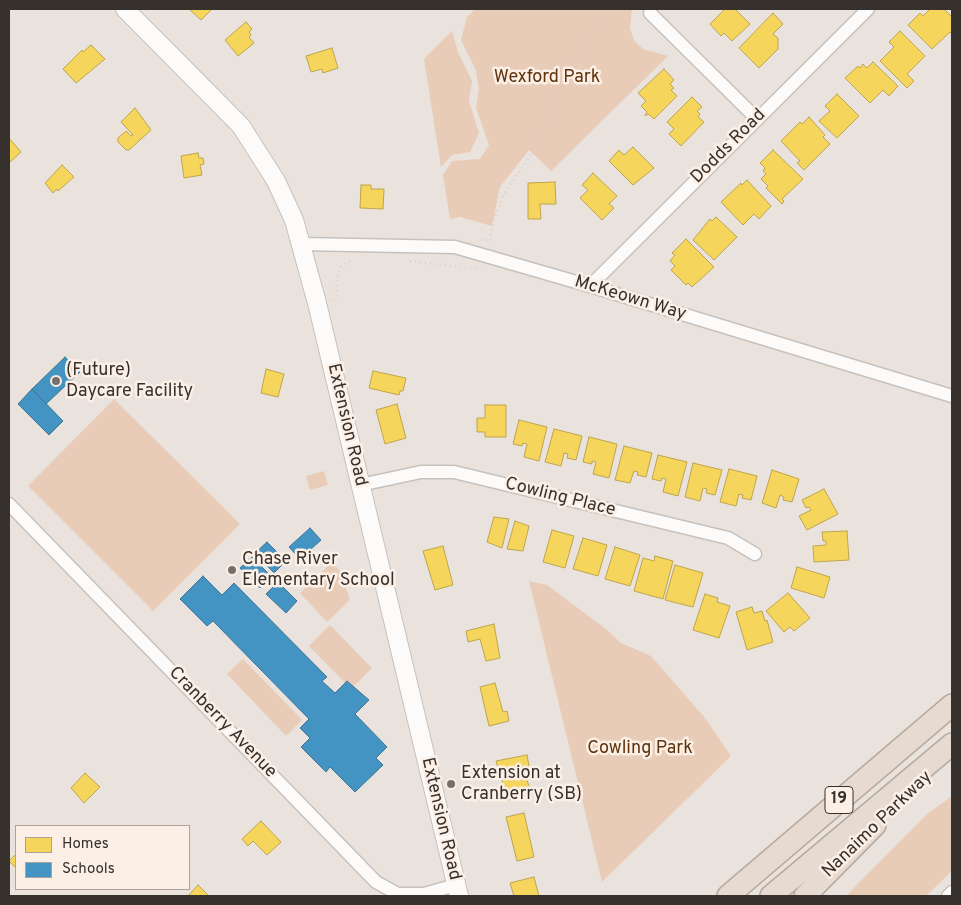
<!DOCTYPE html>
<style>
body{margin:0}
#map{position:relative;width:961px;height:905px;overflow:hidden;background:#eae3dd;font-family:Overpass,sans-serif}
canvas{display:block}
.frame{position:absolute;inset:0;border:10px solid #37312e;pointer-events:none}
.legend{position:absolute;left:15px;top:825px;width:175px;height:65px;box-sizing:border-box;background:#fcefe5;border:1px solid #ada39c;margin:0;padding:6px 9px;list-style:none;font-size:15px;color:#37312e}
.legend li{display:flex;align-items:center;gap:10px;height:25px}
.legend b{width:25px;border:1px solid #ada39c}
</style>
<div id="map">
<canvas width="961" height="905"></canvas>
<div class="frame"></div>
<ul class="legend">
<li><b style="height:14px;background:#f6d55c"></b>Homes</li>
<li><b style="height:14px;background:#4393c3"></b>Schools</li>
</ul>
</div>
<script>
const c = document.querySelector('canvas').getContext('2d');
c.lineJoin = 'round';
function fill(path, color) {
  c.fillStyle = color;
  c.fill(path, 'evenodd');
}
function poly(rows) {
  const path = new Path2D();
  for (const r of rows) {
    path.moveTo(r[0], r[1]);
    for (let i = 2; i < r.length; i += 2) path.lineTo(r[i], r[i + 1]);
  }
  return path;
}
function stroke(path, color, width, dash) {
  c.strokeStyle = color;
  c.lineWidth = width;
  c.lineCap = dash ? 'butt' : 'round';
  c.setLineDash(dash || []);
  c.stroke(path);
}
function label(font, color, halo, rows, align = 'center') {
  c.font = font + ' Overpass,sans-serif';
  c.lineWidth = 5;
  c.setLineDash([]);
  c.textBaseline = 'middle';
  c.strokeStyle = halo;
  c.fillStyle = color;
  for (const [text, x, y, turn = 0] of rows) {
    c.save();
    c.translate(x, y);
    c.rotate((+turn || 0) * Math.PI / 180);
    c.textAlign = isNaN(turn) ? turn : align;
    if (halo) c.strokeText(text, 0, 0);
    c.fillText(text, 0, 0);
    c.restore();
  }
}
fill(poly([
 [475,9,632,9,630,28,634,40,643,49,668,56,551,171,529,150,500,187,492,226,460,217,450,219,443,175,452,161,480,159,489,145,476,108,479,89,476,71,461,40,467,17],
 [452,31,458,52,472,81,469,101,479,133,470,152,452,155,441,167,424,59],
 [114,399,240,524,153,611,28,486],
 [324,471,328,485,310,490,306,476],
 [332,562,340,571,350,600,327,622,300,593],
 [529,581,547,585,606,629,621,643,651,656,705,718,731,756,602,882],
 [330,625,372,668,351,689,309,646],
 [243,659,302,720,286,736,227,674],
 [952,796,952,871,926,896,846,896,927,814]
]), '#e8ccb7');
const homes = poly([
 [189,9,212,9,201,20,189,9],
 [725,9,735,9,750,24,732,41,724,33,721,36,710,24,725,9],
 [930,9,944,9,952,17,952,34,950,32,932,49,908,25,920,13,923,16,930,9],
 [773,13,783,24,773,34,778,38,778,49,759,68,739,48,773,13],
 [246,22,252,29,249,32,251,35,249,37,254,43,238,56,225,40,246,22],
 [900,31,925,56,907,74,914,81,907,88,880,61,894,47,889,42,900,31],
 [91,45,105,59,76,83,63,69,82,50,83,52,91,45],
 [332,48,338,68,323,73,322,69,311,72,306,56,332,48],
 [873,62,898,86,889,96,883,90,870,103,845,78,858,66,860,68,863,64,867,68,873,62],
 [664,69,674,80,670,84,674,88,671,90,677,96,654,119,648,114,645,116,647,112,641,106,646,101,638,93,664,69],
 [837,94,859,116,837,138,819,121,830,111,825,106,837,94],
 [692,97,702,107,697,111,700,114,698,117,704,122,681,146,669,134,674,129,667,122,692,97],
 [135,108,151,130,129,150,126,150,118,142,118,138,126,131,131,136,133,135,121,122,135,108],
 [809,117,825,135,823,137,830,144,804,170,797,163,800,161,781,141,800,122,802,124,809,117],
 [9,138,21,152,9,163,9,138],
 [633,147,654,168,633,185,609,161,619,150,624,155,633,147],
 [773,150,803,179,782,199,784,201,782,204,766,188,768,186,761,179,766,174,763,171,765,168,760,163,773,150],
 [198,153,199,158,203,158,204,164,200,165,202,175,184,178,181,156,198,153],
 [62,165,74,177,58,191,57,189,53,193,45,183,62,165],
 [593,173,617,196,609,204,614,208,602,220,580,198,588,190,582,185,593,173],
 [747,180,771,206,759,219,754,214,743,225,721,202,741,183,742,185,747,180],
 [555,182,556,204,540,204,541,219,528,219,528,183,555,182],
 [361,185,371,185,371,189,384,189,383,209,360,208,361,185],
 [716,217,737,237,714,260,693,240,710,219,712,221,716,217],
 [686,239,714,267,692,287,688,283,686,285,671,270,675,266,670,261,675,255,672,253,686,239],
 [266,369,284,374,278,397,261,393,266,369],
 [373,371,406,378,403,391,400,391,399,395,369,388,373,371],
 [397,404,406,438,385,444,376,410,397,404],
 [485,405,506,405,506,437,485,437,485,432,477,432,477,418,485,418,485,405],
 [519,420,547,427,539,461,524,457,527,444,523,443,522,446,513,444,519,420],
 [554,429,582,436,576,460,567,458,568,454,564,453,561,466,545,462,554,429],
 [589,437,617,444,609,478,593,474,596,462,592,461,592,464,583,462,589,437],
 [624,446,652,453,646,477,637,475,638,472,634,471,630,483,615,480,624,446],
 [658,455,687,462,678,496,663,492,666,479,662,478,661,481,652,479,658,455],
 [693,463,722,470,715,495,706,493,707,489,703,488,700,501,685,497,693,463],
 [729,469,757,476,751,500,742,498,743,495,739,494,736,506,720,502,729,469],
 [772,470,799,479,792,502,783,500,784,497,780,495,776,508,762,503,772,470],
 [824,489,838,514,807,530,799,516,811,510,809,507,806,508,802,500,824,489],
 [494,517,509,519,502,548,487,542,494,517],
 [515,521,529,526,523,551,507,549,515,521],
 [552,530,574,536,565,568,543,562,552,530],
 [847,531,849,560,814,562,813,546,826,545,826,541,823,541,822,532,847,531],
 [583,538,607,545,598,576,573,569,583,538],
 [443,546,453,585,435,590,423,551,443,546],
 [615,547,640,555,630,586,605,579,615,547],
 [655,556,673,561,663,599,634,591,643,558,654,561,655,556],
 [675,565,703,573,693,607,665,600,675,565],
 [797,567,830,577,824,598,791,588,797,567],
 [788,593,810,618,794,631,790,627,784,632,766,611,788,593],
 [705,594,718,598,717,602,730,606,719,638,693,630,705,594],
 [752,607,754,613,762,611,765,621,767,620,773,642,747,650,736,612,752,607],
 [494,624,500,658,486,661,480,639,468,642,466,631,494,624],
 [495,683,503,712,507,711,509,721,489,726,480,687,495,683],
 [527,755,529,766,522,767,532,794,508,800,496,761,527,755],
 [85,773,100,787,84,803,71,788,85,773],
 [524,813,534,857,517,861,506,817,524,813],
 [261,821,281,842,267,855,253,841,248,846,242,839,261,821],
 [16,854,16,868,9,861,16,854],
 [534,877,539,896,514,896,510,883,534,877],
 [198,885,209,896,188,896,198,885]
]);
fill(homes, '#f6d55c');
stroke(homes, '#bda44e', 1);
const schools = poly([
 [65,357,80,372,46,404,32,389,65,357],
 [32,389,63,421,49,435,18,404,32,389],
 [310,528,321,540,300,559,289,547,310,528],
 [267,542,286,561,274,573,255,553,267,542],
 [252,557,271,576,260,588,240,568,252,557],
 [203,576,222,595,234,583,327,677,322,681,335,693,347,681,369,700,355,714,387,747,376,758,383,765,355,792,330,767,326,772,301,747,310,738,300,728,309,719,213,621,207,626,180,599,203,576],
 [278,582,297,601,286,613,266,594,278,582]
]);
fill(schools, '#4393c3');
stroke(schools, '#3f7696', 1);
const street = poly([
 [650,13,757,119],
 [301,244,455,247,590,286,952,396],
 [590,286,868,9],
 [360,485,421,472,454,472,728,538,755,554],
 [9,504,376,882,398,894,424,894,456,885],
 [948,896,952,892]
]);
const secondary = poly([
 [125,9,241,126,276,181,294,220,317,303,459,896]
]);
const highway = poly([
 [728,896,952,705],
 [771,896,952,744],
 [805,896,875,825]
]);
stroke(street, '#c7c1bd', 15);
stroke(secondary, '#c7c1bd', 20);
stroke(highway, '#b8a99d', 24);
stroke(poly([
 [481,239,490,241,494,219,504,194,540,142,546,119,567,73,592,34,602,9],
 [410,261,477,269],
 [333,300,337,295,337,277,341,267,353,259]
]), '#d3d1cf', 2.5, [1, 4]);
stroke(street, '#fcfbfa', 12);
stroke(secondary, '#fcfbfa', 18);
stroke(highway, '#e7dad0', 21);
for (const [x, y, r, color] of [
 [56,381,5,"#766f6b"],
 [232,570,5,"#766f6b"],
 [451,784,5,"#766f6b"]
]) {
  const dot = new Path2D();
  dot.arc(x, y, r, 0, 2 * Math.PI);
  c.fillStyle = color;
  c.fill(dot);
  stroke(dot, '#fcefe5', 2);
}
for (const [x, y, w] of [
 [839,800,28]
]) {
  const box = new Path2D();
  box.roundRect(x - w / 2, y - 13.5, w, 27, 4);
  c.fillStyle = '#fcefe5';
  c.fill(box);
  stroke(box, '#37312e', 1);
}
label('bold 16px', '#37312e', null, [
 ["19",839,800]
]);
label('18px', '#5e330c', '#fcefe5', [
 ["Wexford Park",547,78],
 ["Cowling Park",640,749]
]);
label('18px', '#37312e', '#fcefe5', [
 ["Dodds Road",729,147,-45],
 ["McKeown Way",630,299,17],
 ["Extension Road",346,425,77],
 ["Cowling Place",560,498,14],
 ["Cranberry Avenue",222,723,46],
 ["Extension Road",440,819,77],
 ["Nanaimo Parkway",878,825,-44]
]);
label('18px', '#37312e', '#fcefe5', [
 ["(Future)",66,371],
 ["Daycare Facility",66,392],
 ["Chase River",242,560],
 ["Elementary School",242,581],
 ["Extension at",461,774],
 ["Cranberry (SB)",461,795]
], 'left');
</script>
